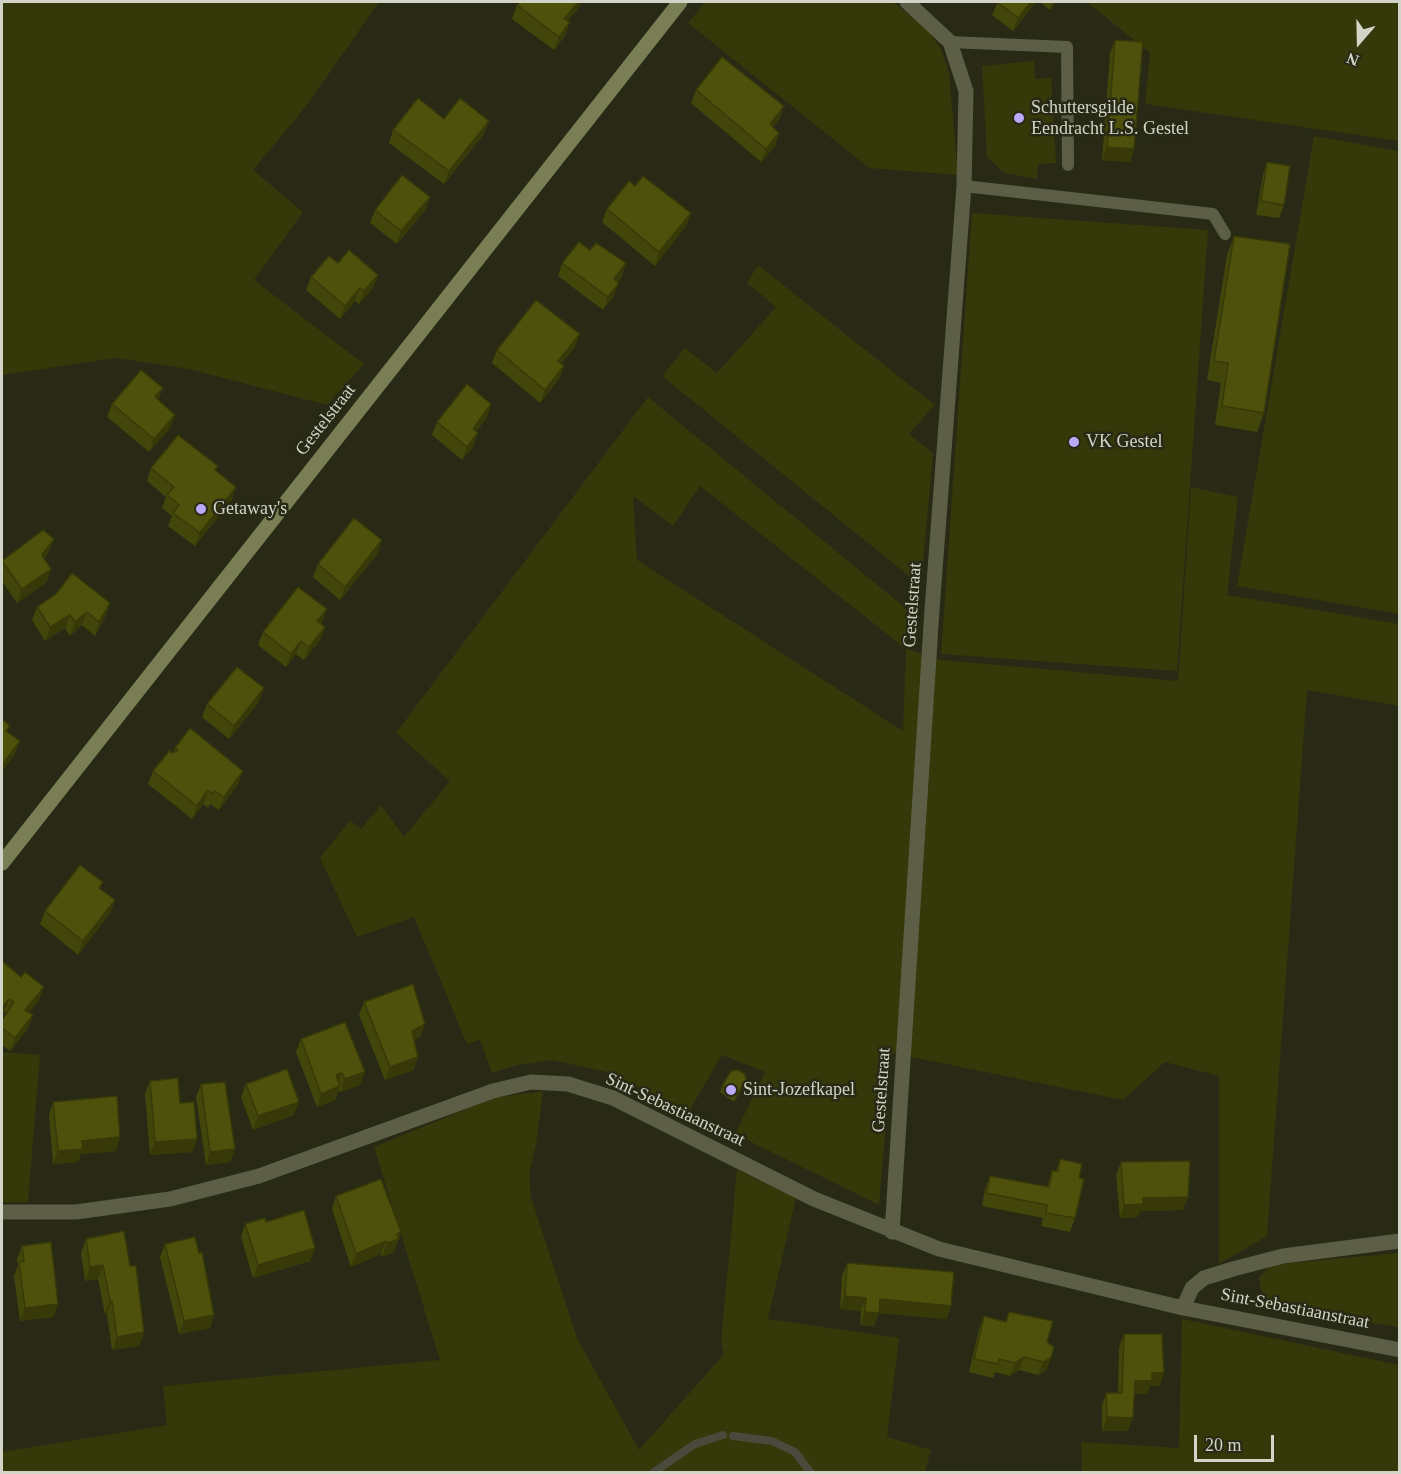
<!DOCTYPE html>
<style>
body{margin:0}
#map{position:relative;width:1401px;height:1474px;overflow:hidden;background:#282a16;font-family:Georgia,serif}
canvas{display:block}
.frame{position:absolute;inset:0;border:3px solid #d2d4c7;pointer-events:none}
.north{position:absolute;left:1329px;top:12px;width:60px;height:60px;-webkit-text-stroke:4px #282a16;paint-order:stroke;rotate:200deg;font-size:16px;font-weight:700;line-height:24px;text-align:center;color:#d2d4c7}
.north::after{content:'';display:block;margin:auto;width:21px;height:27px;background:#d2d4c7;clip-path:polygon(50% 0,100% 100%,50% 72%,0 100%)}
.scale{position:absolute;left:1194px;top:1435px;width:80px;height:27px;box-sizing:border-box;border:3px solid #d2d4c7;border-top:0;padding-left:8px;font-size:18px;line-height:21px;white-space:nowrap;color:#d2d4c7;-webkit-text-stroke:4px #282a16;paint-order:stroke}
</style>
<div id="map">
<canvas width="1401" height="1474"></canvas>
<div class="frame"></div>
<div class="north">N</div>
<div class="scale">20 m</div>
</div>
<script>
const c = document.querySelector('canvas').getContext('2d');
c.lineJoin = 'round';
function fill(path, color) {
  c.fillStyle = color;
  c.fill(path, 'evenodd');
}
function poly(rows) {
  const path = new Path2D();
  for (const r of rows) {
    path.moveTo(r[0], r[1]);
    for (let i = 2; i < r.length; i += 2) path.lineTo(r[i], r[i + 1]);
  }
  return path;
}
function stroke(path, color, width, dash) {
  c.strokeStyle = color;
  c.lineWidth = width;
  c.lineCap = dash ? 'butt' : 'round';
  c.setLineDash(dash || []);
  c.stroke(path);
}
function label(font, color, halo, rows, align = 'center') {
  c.font = font + ' Georgia,serif';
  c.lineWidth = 5;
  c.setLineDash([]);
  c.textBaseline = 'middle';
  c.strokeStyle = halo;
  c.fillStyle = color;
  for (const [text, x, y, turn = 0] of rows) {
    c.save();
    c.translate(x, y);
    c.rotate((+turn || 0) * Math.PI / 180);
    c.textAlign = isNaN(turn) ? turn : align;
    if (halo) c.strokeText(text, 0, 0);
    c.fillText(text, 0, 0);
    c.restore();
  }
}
fill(poly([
 [2,2,379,2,307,105,253,170,303,212,254,280,364,364,327,405,189,369,116,358,2,375],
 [705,2,893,2,928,30,941,49,949,73,958,175,869,168,688,23],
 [1087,2,1399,2,1399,141,1145,104,1150,53],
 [1034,61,1035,79,1051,78,1056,163,1038,164,1037,179,1004,173,987,157,982,66],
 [1314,136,1399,151,1399,614,1237,586],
 [972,213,1208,230,1177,671,941,654],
 [758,265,935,405,909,434,933,453,921,586,662,376,685,348,717,373,776,307,747,283],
 [648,397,908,610,907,649,942,660,1178,681,1191,487,1238,497,1227,595,1399,624,1399,706,1307,690,1267,1236,1219,1264,1219,1076,1165,1062,1123,1100,892,1053,879,1205,735,1134,765,1072,722,1055,689,1111,606,1072,552,1060,517,1065,492,1073,480,1040,467,1044,414,917,357,937,320,858,350,820,361,829,381,805,404,837,450,781,396,733],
 [700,486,906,649,903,731,637,560,633,496,673,526],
 [2,1052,40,1055,28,1202,2,1202],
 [543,1091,536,1145,529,1174,531,1197,577,1338,639,1450,724,1354,721,1342,737,1170,796,1198,768,1319,899,1338,887,1437,931,1450,925,1472,2,1472,2,1452,167,1425,163,1386,440,1360,374,1147,493,1098],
 [1399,1253,1399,1327,1282,1310,1266,1302,1261,1289,1259,1278,1271,1265],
 [1182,1319,1399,1365,1399,1472,1082,1472,1081,1442,1179,1448]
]), '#353808');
stroke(poly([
 [733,1436,772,1441,795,1452,810,1472],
 [654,1472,695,1444,723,1435]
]), '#494a3c', 8);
stroke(poly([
 [950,42,1067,47,1068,165],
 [964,186,1213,214,1225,234]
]), '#5c5f46', 12);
stroke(poly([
 [2,1212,76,1212,170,1199,259,1176,493,1091,531,1082,568,1084,613,1098,814,1199,939,1249,1183,1308,1400,1350],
 [892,1232,932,610,964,186,966,91,950,42,907,2],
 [1183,1308,1192,1288,1204,1278,1233,1269,1283,1256,1400,1241]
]), '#5c5f46', 15);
stroke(poly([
 [2,863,680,2]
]), '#7a7e54', 15);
fill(poly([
 [998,2,1036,2,1013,31,992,15],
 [1040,2,1056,2,1050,10],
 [517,5,579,7,568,21,565,36,554,50,512,19],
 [1115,40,1134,149,1130,162,1102,160,1110,53],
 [696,90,784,106,779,119,773,127,779,133,775,146,761,162,691,103],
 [444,119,484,134,444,184,389,143,393,130],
 [1267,162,1284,205,1279,218,1256,215,1263,175],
 [635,186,691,213,686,226,655,266,602,222,607,209],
 [430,197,425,210,397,244,370,223,375,210],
 [1234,236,1264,413,1257,432,1215,425,1221,383,1207,380,1227,255],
 [338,263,378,275,373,288,359,304,355,301,340,319,306,290,311,277],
 [562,263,622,276,618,282,614,296,603,310,558,276],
 [575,347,561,364,564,366,559,379,540,403,492,363,497,350],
 [158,400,175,415,170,428,149,452,107,417,112,404],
 [491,404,487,417,476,432,478,433,473,447,462,460,432,435,437,422],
 [151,468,216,471,232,500,195,546,168,526,172,516,162,508,166,497,147,481],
 [49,552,44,558,51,569,47,582,17,603,2,581,2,561],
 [378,553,340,600,313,577,318,564],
 [110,603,105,617,95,636,82,625,70,636,65,628,45,641,32,620,37,607],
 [322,623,321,624,325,627,320,640,304,660,296,654,286,667,258,645,263,632],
 [259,702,229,739,202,717,207,704],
 [175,748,243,771,238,784,219,810,210,804,208,808,203,804,192,819,148,784,153,771,173,752],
 [103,882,100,889,115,900,110,913,78,955,40,924,45,911],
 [2,961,39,1000,29,1012,33,1015,28,1028,10,1051,2,1045,2,1020,6,1013,4,1012],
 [364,1002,425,1024,420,1037,414,1040,414,1070,385,1080,359,1015],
 [301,1039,360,1085,340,1092,339,1090,335,1100,317,1107,296,1052],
 [746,1080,743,1087,734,1102,720,1092,722,1086],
 [150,1081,180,1103,197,1139,192,1152,150,1155,145,1094],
 [201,1084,235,1149,230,1162,206,1165,196,1097],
 [246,1084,294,1115,253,1130,241,1097],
 [53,1102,116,1151,81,1154,78,1162,53,1164,49,1115],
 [1060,1159,1079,1178,1075,1218,1070,1232,1041,1226,1043,1218,982,1206,985,1189,990,1176,1047,1187,1052,1171,1056,1171],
 [1121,1162,1183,1210,1140,1211,1138,1217,1120,1218,1116,1175],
 [336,1196,401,1232,394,1252,382,1257,381,1254,351,1267,332,1209],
 [266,1222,315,1248,310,1261,253,1278,241,1237,245,1224],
 [86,1239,130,1266,144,1332,139,1346,112,1350,107,1314,105,1314,98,1279,85,1281,81,1253],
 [165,1244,199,1253,214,1315,210,1328,179,1334,160,1257],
 [22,1246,58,1304,53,1317,20,1321,14,1276,18,1266,17,1259],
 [847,1263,947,1319,879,1313,874,1326,860,1325,861,1311,840,1309,842,1276],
 [1009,1312,1047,1342,1051,1358,1046,1371,1038,1375,1019,1370,1010,1376,995,1372,993,1378,969,1372,979,1329,984,1316,1005,1322],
 [1124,1334,1160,1386,1150,1386,1147,1394,1134,1394,1128,1431,1102,1431,1102,1406,1106,1393,1118,1393,1119,1347]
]), '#43460a');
fill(poly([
 [578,2,581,2,579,7,560,32,564,19],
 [1031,2,1036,2,1013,31,1018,18],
 [1053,2,1056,2,1050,10],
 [570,22,565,36,554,50,559,37],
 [784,106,779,119,765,137,770,124],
 [489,121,484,134,444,184,449,171],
 [779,133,775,146,761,162,766,149],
 [1107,147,1134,149,1130,162,1102,160],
 [430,197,425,210,397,244,401,231],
 [691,213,686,226,655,266,659,252],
 [626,263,622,276,609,293,614,279],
 [378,275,373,288,359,304,364,291],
 [619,283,614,296,603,310,608,297],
 [360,288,355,301,340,319,345,306],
 [580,334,575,347,553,374,558,361],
 [564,366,559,379,540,403,545,390],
 [163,388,158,401,155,397],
 [491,404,487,417,468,442,473,429],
 [175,415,170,428,149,452,154,439],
 [478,433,473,447,462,460,467,447],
 [236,487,232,500,195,546,200,533],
 [54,539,49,552,37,568,42,555],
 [382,540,378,553,340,600,345,587],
 [51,569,47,582,17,603,22,589],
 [110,603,105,617,95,636,99,622],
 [327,609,322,623,312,634,317,621],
 [87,612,82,625,70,636,75,622],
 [70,615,65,628,45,641,50,627],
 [325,627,320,640,304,660,309,647],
 [301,641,296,654,286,667,291,654],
 [264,688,259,702,229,739,234,726],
 [20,741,15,754,2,772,2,765],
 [243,771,238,784,219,810,224,797],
 [208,790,203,804,192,819,197,806],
 [115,900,110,913,78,955,83,941],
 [44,987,39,1000,21,1023,25,1010],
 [9,999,4,1012,2,1015,2,1008],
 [33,1015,28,1028,10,1051,15,1038],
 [425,1024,420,1037,407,1044,412,1031],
 [418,1057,414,1070,385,1080,390,1067],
 [365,1072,360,1085,340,1092,345,1079],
 [342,1073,337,1086,336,1075],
 [746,1080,743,1087,734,1102,737,1095],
 [340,1086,335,1100,317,1107,321,1094],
 [299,1102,294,1115,253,1130,258,1116],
 [120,1137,116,1151,81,1154,78,1162,53,1164,58,1151,82,1141],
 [197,1139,192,1152,150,1155,155,1142],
 [235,1149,230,1162,206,1165,210,1152],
 [1188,1197,1183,1210,1140,1211,1138,1217,1120,1218,1124,1205,1143,1198],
 [401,1232,394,1252,382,1257,387,1243,397,1234],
 [386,1241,381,1254,351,1267,356,1254],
 [315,1248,310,1261,253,1278,258,1265],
 [103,1265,98,1279,85,1281,90,1267],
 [845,1296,866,1298,861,1311,840,1309],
 [880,1299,951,1306,947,1319,879,1313,874,1326,860,1325,865,1312],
 [110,1301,112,1301,107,1314,105,1314],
 [58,1304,53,1317,20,1321,25,1308],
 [214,1315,210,1328,179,1334,184,1321],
 [144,1332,139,1346,112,1350,117,1337],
 [1024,1357,1019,1370,1010,1376,1015,1363],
 [1051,1358,1046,1371,1038,1375,1043,1362],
 [1152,1373,1164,1373,1160,1386,1150,1386,1147,1394,1130,1394,1135,1381],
 [1107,1417,1133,1418,1128,1431,1102,1431]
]), '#373908');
const building = poly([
 [520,2,578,2,564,19,570,22,559,37,517,5,520,2],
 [997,2,1031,2,1018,18,997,2],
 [1115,40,1143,42,1134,149,1107,147,1115,40],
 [722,57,784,106,770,124,779,133,766,149,696,90,722,57],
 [418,98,444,119,460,98,489,121,449,171,393,130,418,98],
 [1267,162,1290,166,1284,205,1261,201,1267,162],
 [402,175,430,197,401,231,375,210,402,175],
 [643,176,691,213,659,252,607,209,629,181,635,186,643,176],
 [1234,236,1290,244,1264,413,1222,406,1228,363,1214,361,1234,236],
 [579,242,590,250,596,243,626,263,614,279,619,283,608,297,562,263,579,242],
 [349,250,378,275,364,291,360,288,345,306,311,277,329,256,338,263,349,250],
 [536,300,580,334,558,361,564,366,545,390,497,350,536,300],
 [141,370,163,388,155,397,175,415,154,439,112,404,141,370],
 [467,384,491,404,473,429,478,433,467,447,437,422,467,384],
 [178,435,218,466,215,470,236,487,200,533,173,513,179,505,167,495,174,487,151,468,178,435],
 [354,518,382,540,345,587,318,564,354,518],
 [43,530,54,539,42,555,51,569,22,589,2,561,43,530],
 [72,573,110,603,99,622,87,612,75,622,70,615,50,627,37,607,56,594,72,573],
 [298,587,327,609,317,621,325,627,309,647,301,641,291,654,263,632,298,587],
 [237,667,264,688,234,726,207,704,237,667],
 [2,719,10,726,6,731,20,741,2,765,2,719],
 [190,728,243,771,224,797,215,791,213,794,208,790,197,806,153,771,170,750,172,753,178,750,175,748,190,728],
 [80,865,103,882,99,888,115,900,83,941,45,911,80,865],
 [2,961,21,977,25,972,44,987,25,1010,33,1015,15,1038,2,1028,2,1020,14,1002,9,999,2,1008,2,961],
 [413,984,425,1024,412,1031,418,1057,390,1067,364,1002,413,984],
 [345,1022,365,1072,345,1079,342,1073,336,1075,340,1086,321,1094,301,1039,345,1022],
 [287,1069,299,1102,258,1116,246,1084,287,1069],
 [738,1070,745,1074,746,1080,737,1095,722,1086,731,1071,738,1070],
 [178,1078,180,1103,194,1102,197,1139,155,1142,150,1081,178,1078],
 [225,1082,235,1149,210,1152,201,1084,225,1082],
 [117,1096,120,1137,82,1141,83,1149,58,1151,53,1102,117,1096],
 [1060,1159,1082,1164,1079,1178,1084,1179,1075,1218,1046,1213,1047,1205,986,1193,990,1176,1049,1187,1052,1171,1058,1171,1060,1159],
 [1190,1161,1188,1197,1143,1198,1143,1204,1124,1205,1121,1162,1190,1161],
 [381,1179,401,1232,397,1234,399,1239,387,1243,386,1241,356,1254,336,1196,381,1179],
 [304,1210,315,1248,258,1265,245,1224,265,1218,266,1222,304,1210],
 [124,1231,130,1266,136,1266,144,1332,117,1337,112,1301,110,1301,103,1265,90,1267,86,1239,124,1231],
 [195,1237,199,1253,202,1252,214,1315,184,1321,165,1244,195,1237],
 [51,1242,58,1304,25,1308,19,1262,24,1261,22,1246,51,1242],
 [847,1263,954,1272,951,1306,880,1299,879,1313,865,1312,866,1298,845,1296,847,1263],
 [1009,1312,1053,1321,1047,1342,1054,1347,1051,1358,1043,1362,1024,1357,1015,1363,999,1359,998,1364,974,1359,984,1316,1006,1322,1009,1312],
 [1124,1334,1162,1334,1164,1373,1152,1373,1152,1381,1135,1381,1133,1418,1107,1417,1106,1393,1122,1393,1124,1334]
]);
fill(building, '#4e510c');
stroke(building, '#373908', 1.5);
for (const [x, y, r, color] of [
 [1019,118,6,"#baaaf7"],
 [1074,442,6,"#baaaf7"],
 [201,509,6,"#baaaf7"],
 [731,1090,6,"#baaaf7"]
]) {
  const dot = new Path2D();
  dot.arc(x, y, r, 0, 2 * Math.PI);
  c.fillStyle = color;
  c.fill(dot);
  stroke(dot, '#282a16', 2);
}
label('18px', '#d2d4c7', '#282a16', [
 ["Schuttersgilde",1031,108],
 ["Eendracht L.S. Gestel",1031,129],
 ["VK Gestel",1086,442],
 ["Getaway's",213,509],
 ["Sint-Jozefkapel",743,1090]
], 'left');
label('18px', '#d2d4c7', '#282a16', [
 ["Gestelstraat",326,420,-52],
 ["Gestelstraat",913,605,-86],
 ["Gestelstraat",882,1090,-86],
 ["Sint-Sebastiaanstraat",675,1110,25],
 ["Sint-Sebastiaanstraat",1295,1309,11]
]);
</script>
